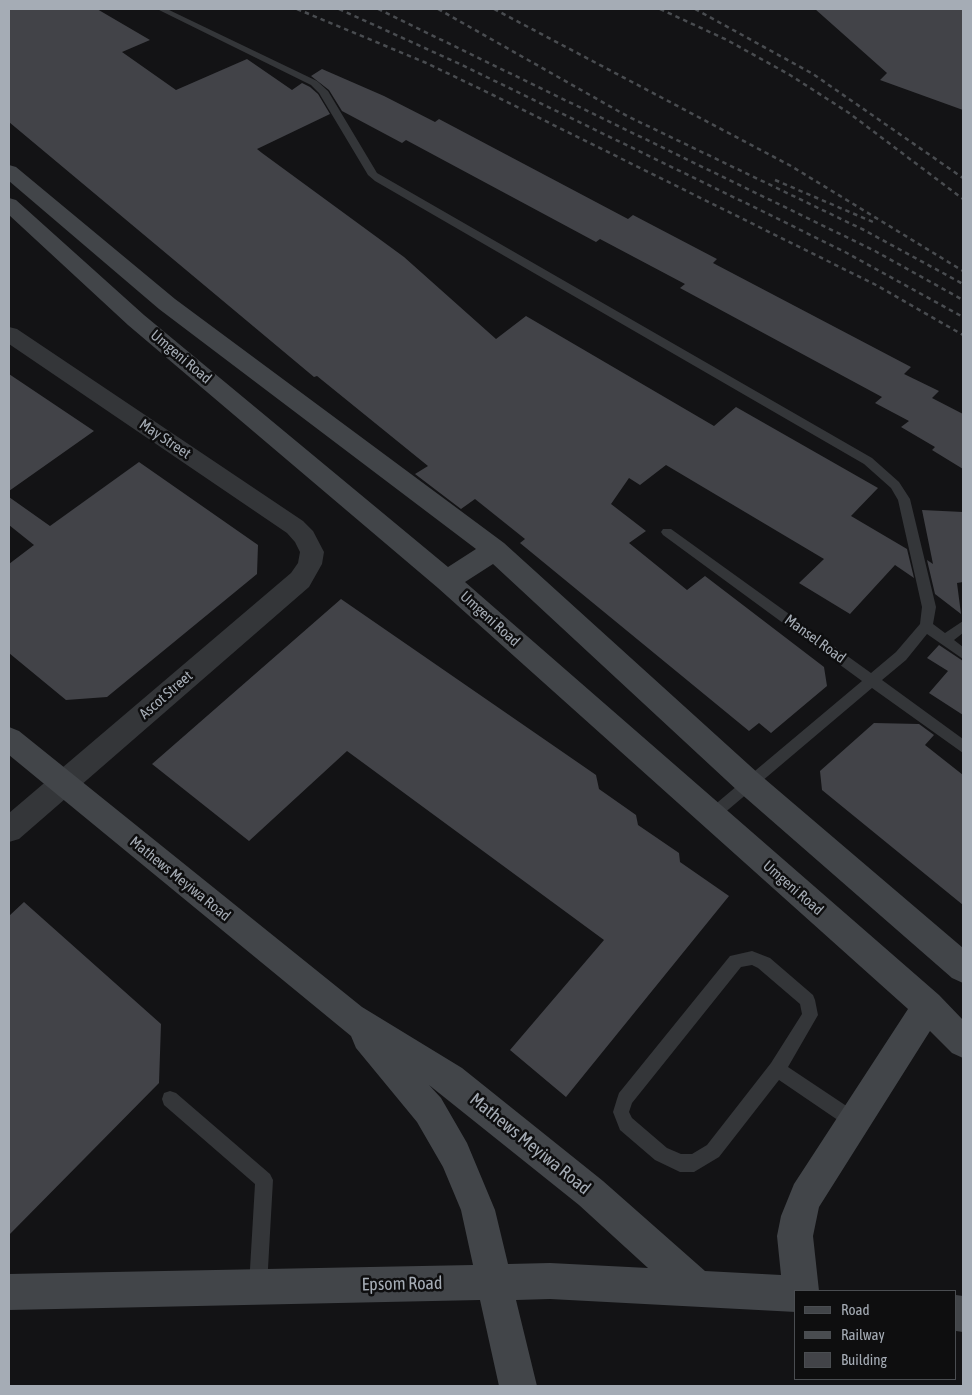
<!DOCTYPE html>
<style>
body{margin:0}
#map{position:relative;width:972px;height:1395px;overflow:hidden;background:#131315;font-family:"Asap Condensed",sans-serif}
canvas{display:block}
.frame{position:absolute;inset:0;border:10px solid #a5acb5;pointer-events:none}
.legend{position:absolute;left:794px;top:1290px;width:162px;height:90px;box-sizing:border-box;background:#0e0e0f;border:1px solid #4a4d51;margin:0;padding:6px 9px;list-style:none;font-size:15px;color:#a5acb5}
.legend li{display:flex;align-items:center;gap:10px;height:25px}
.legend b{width:25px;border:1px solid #4a4d51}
</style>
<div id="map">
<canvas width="972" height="1395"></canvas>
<div class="frame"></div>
<ul class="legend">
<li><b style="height:6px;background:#424549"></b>Road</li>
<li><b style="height:6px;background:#494c50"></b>Railway</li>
<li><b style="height:14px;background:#424348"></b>Building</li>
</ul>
</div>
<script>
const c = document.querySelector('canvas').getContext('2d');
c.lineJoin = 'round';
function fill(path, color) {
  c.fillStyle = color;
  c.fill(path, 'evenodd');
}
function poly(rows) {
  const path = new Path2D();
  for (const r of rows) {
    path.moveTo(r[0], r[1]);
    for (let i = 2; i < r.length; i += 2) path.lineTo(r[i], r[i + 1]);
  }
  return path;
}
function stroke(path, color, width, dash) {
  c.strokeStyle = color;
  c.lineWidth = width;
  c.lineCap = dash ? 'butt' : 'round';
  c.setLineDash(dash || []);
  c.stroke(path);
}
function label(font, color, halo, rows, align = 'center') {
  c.font = font + ' "Asap Condensed",sans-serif';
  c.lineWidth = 5;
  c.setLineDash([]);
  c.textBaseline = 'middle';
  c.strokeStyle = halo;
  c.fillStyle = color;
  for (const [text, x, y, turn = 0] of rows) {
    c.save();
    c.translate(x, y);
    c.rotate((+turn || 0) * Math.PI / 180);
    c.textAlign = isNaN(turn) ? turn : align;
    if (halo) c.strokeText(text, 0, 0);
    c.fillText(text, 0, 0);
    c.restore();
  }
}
fill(poly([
 [9,9,97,9,150,40,122,52,176,90,247,59,292,90,302,83,310,87,318,94,330,114,257,149,262,153,404,257,496,339,526,316,714,426,736,407,878,488,851,516,907,549,914,578,895,565,850,614,799,583,824,559,666,465,640,485,629,478,611,504,646,531,629,543,687,590,705,576,824,667,827,686,771,733,759,723,749,731,520,543,525,539,475,499,461,509,415,474,428,466,317,376,314,377,9,122],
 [815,9,963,9,963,110,880,80,887,73],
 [322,69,384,96,435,122,439,119,628,219,633,215,717,259,713,263,911,367,904,374,939,391,932,398,963,414,963,469,932,450,935,447,901,427,909,421,875,403,882,397,680,288,685,284,600,239,596,242,406,140,402,143,342,111,329,90,311,76],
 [9,374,94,431,9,491],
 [139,462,258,545,257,574,107,697,66,700,9,653,9,564,34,545,9,525,9,497,50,526],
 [922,510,963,512,963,582,957,583,961,614,935,594,927,560,933,564],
 [341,599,596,775,599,789,636,815,638,825,679,853,680,862,729,896,566,1097,510,1050,604,940,347,751,249,841,152,764],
 [939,645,963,661,963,715,929,693,948,671,927,658],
 [874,723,919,724,934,735,925,745,963,775,963,905,822,790,820,771],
 [24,902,161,1024,159,1083,9,1235,9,916]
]), '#424348');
fill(poly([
 [157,9,167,9,317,81,328,91,377,173,872,458,899,482,910,499,936,607,933,624,945,633,963,621,963,633,954,640,963,647,963,659,927,634,906,660,882,680,963,739,963,753,872,688,716,820,711,822,706,820,704,816,706,812,862,681,663,535,661,532,663,529,671,529,871,673,896,652,920,624,922,607,898,500,891,488,864,464,375,181,368,175,319,93,311,85,157,9],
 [752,951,770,958,813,995,815,1000,818,1015,788,1067,860,1115,862,1121,860,1127,854,1129,848,1127,779,1080,719,1157,694,1172,680,1172,655,1160,620,1130,613,1112,617,1099,619,1093,730,956,752,951],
 [752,965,758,968,800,1004,802,1014,771,1063,707,1145,692,1154,681,1154,667,1148,632,1118,629,1112,632,1103,741,967,752,965],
 [170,1091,176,1093,270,1174,273,1180,267,1286,264,1292,258,1295,252,1292,249,1286,255,1184,164,1105,162,1099,164,1093,170,1091]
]), '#343639');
fill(poly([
 [9,327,17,329,303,521,313,531,324,552,322,564,309,587,19,839,9,842,9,813,291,573,298,563,300,552,295,542,287,533,9,344,9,327]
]), '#343639');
fill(poly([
 [9,165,16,167,175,299,504,543,759,774,963,948,963,983,952,978,739,792,493,564,465,582,939,995,963,1020,963,1058,952,1053,930,1031,819,1207,813,1236,819,1291,796,1291,796,1312,550,1299,516,1300,537,1386,499,1386,480,1300,9,1310,9,1274,473,1265,461,1210,443,1167,417,1122,356,1048,351,1036,9,755,9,727,19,731,362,1007,462,1068,603,1181,705,1271,781,1275,777,1236,781,1216,794,1184,908,1009,438,588,128,325,9,215,9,198,16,200,144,315,448,567,476,549,159,309,9,181,9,165],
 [429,1085,579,1205,648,1268,550,1263,508,1264,495,1210,467,1143,441,1098,429,1085],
 [956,1295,963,1296,963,1332,956,1331,956,1295]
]), '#424549');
stroke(poly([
 [297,9,424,62,493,95,876,285,963,335],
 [339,9,462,65,762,211,845,252,963,317],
 [378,9,875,251,963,300],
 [438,9,627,116,864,230,963,284],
 [494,9,791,166,963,271],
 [660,9,727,40,790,75,849,113,963,199],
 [695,9,813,74,963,178],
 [775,180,873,222]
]), '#494c50', 2.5, [4.5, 4]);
label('15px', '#a5acb5', '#0e0e0f', [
 ["Umgeni Road",181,357,40],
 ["May Street",165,439,34],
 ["Umgeni Road",490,619,42],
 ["Mansel Road",815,639,36],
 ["Ascot Street",166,695,-41],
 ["Mathews Meyiwa Road",180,879,39],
 ["Umgeni Road",793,888,41]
]);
label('18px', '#a5acb5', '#0e0e0f', [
 ["Mathews Meyiwa Road",530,1144,39],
 ["Epsom Road",402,1284,-1]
]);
</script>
